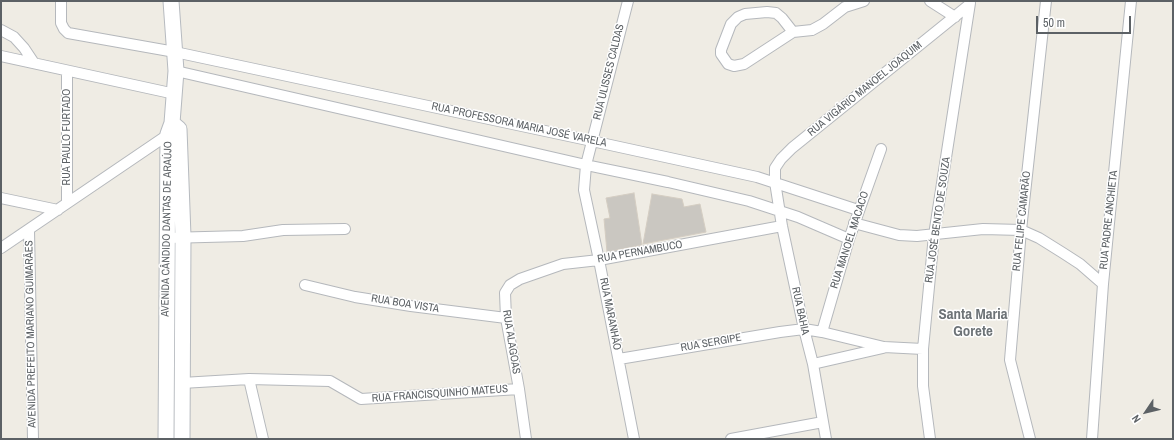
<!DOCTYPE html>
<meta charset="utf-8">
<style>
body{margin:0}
#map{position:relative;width:1174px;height:440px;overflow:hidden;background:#efece4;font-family:"Archivo Narrow",sans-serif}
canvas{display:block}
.frame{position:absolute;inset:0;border:2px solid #5c6165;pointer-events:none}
.north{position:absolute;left:1126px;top:392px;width:40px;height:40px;-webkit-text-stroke:3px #fff;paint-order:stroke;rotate:235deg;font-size:11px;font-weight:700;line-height:16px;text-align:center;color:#5c6165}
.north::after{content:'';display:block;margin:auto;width:14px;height:18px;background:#5c6165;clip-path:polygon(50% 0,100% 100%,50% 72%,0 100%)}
.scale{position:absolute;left:1036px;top:16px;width:95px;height:18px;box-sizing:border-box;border:2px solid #5c6165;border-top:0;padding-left:5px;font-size:12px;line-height:14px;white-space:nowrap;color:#5c6165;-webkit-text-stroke:3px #fff;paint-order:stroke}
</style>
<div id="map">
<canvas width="1174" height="440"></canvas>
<div class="frame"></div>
<div class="north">N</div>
<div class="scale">50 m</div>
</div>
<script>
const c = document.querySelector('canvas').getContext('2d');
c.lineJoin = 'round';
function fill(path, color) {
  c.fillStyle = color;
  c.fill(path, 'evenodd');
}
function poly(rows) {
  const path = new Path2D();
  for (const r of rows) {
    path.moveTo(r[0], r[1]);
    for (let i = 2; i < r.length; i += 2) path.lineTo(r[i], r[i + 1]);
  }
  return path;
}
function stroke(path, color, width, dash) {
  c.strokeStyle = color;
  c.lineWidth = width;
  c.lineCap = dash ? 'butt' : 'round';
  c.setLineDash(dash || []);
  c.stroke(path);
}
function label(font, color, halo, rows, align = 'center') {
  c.font = font + ' "Archivo Narrow",sans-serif';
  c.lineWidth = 3;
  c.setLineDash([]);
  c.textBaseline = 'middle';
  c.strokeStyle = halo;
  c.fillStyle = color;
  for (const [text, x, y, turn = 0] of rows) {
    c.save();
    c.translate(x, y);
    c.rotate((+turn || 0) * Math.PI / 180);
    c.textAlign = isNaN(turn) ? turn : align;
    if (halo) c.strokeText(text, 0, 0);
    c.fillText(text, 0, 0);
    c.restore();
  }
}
const building = poly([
 [634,193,642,245,607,252,604,219,610,218,606,198,634,193],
 [652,194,682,199,684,207,700,204,706,232,643,244,652,194]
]);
fill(building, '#cac7c1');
stroke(building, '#d4cdc2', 1);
const street = poly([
 [61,1,61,23,64,29,68,33,175,52,592,141,757,177,858,210],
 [628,1,586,165,584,190,599,260,634,439],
 [930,1,955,17],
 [1,30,14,37,24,48,34,63],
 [793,32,782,18,776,13,767,12,745,14,738,17,731,24,721,50,721,54,728,64,734,66,744,64,793,32,812,30,823,24,845,7,864,1],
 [1,56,175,94],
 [176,71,586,165,668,182,749,201,798,217,849,239],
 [1,198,58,210],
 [67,202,67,72],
 [854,223,899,235,917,236,983,229,1021,230,1039,238,1063,253,1080,264,1103,284],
 [29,230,33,439],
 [167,238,243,236,283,230,345,229],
 [1,248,172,132],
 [305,285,355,297,411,306,506,318],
 [822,332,849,239,881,149],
 [619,359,780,332,804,329,822,332,884,347,923,349],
 [813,364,883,348],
 [249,379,263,439],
 [182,383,249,379,330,381,361,399,519,389],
 [526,439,519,389,506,318,505,293,510,285,520,279,563,264,599,260,782,226],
 [731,439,823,422],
 [826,439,813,364,804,329,782,226,775,182,775,168,781,159,792,148,969,5],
 [930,439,923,386,923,349,934,235,970,3],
 [1030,439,1010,360,1021,230,1046,1],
 [1092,439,1103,284,1131,1]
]);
const secondary = poly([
 [172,123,179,129,183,236,182,439],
 [166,439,168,134,172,123,176,71,171,1]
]);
stroke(street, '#b5b8bc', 12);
stroke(secondary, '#b6babf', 17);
stroke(street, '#fff', 10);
stroke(secondary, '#fff', 15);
label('11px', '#5c6165', '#fff', [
 ["RUA ULISSES CALDAS",609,72,-76],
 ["RUA VIGÁRIO MANOEL JOAQUIM",865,89,-39],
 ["RUA PROFESSORA MARIA JOSÉ VARELA",519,125,12],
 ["RUA PAULO FURTADO",67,137,-90],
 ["RUA JOSÉ BENTO DE SOUZA",938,220,-82],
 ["RUA PADRE ANCHIETA",1109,220,-84],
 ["RUA FELIPE CAMARÃO",1022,221,-84],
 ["AVENIDA CÂNDIDO DANTAS DE ARAÚJO",167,229,-89],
 ["RUA MANOEL MACACO",850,240,-72],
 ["RUA PERNAMBUCO",640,252,-10],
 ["RUA BOA VISTA",405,304,9],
 ["RUA BAHIA",800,311,78],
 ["RUA MARANHÃO",610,314,79],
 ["AVENIDA PREFEITO MARIANO GUIMARÃES",31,334,-91],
 ["RUA ALAGOAS",511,342,81],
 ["RUA SERGIPE",711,343,-10],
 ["RUA FRANCISQUINHO MATEUS",440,394,-4]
]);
label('bold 15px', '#6d7377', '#fff', [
 ["Santa Maria",973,315],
 ["Gorete",973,332]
]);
</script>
